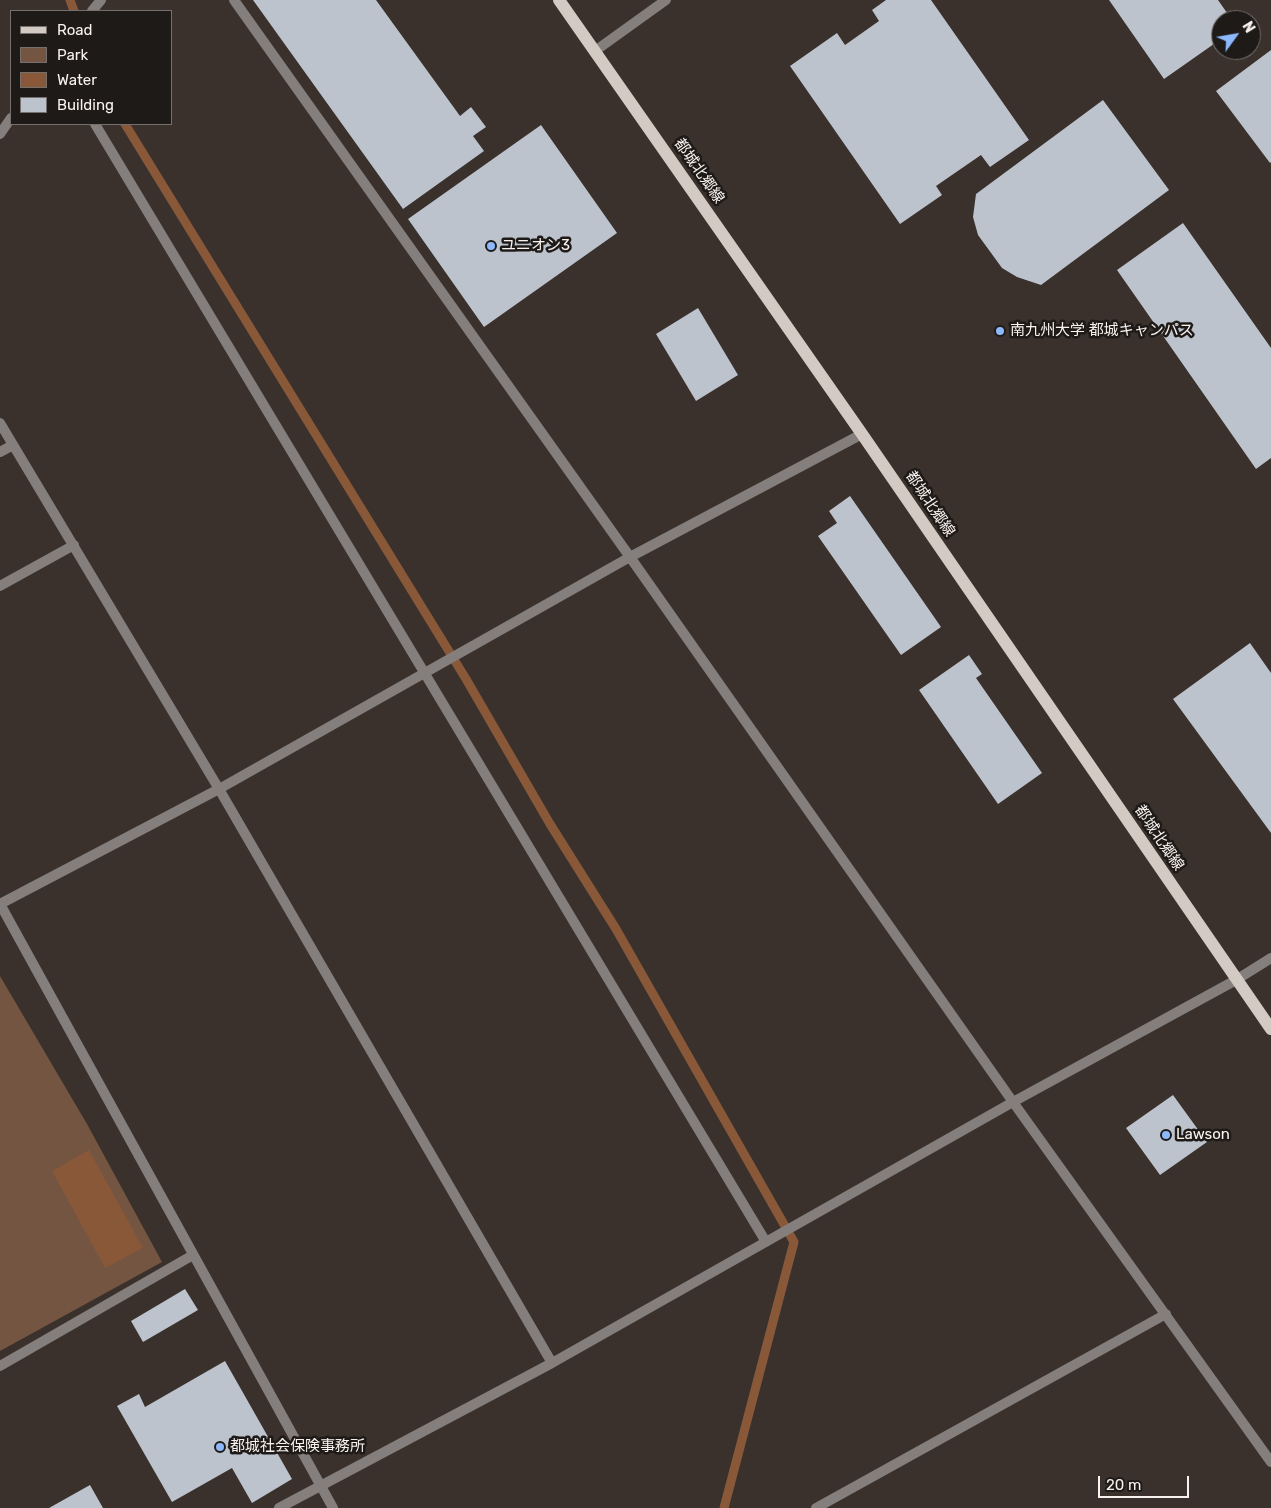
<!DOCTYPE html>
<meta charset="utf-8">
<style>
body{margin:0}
#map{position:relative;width:1271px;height:1508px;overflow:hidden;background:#3a312c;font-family:Rubik,sans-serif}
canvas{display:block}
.legend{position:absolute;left:10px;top:10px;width:162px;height:115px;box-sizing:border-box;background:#1e1a18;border:1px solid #75706e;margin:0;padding:6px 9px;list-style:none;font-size:15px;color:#f8f2ef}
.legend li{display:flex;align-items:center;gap:10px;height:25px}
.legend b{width:25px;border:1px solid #75706e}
.north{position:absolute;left:1211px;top:10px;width:50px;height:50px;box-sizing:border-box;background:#1e1a18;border:1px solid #75706e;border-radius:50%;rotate:58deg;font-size:14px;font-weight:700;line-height:20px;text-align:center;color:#f8f2ef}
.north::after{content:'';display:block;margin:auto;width:18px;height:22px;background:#8db9fc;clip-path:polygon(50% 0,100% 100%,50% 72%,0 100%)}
.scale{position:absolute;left:1098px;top:1476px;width:91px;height:22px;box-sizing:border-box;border:2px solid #f8f2ef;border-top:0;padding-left:6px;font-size:15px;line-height:18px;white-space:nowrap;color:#f8f2ef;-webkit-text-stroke:4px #1e1a18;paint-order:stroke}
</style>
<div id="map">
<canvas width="1271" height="1508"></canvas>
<ul class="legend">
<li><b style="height:6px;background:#d4cac4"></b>Road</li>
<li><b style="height:14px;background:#735542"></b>Park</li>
<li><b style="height:14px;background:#885839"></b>Water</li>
<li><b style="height:14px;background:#bcc3cd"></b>Building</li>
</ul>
<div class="north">N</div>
<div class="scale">20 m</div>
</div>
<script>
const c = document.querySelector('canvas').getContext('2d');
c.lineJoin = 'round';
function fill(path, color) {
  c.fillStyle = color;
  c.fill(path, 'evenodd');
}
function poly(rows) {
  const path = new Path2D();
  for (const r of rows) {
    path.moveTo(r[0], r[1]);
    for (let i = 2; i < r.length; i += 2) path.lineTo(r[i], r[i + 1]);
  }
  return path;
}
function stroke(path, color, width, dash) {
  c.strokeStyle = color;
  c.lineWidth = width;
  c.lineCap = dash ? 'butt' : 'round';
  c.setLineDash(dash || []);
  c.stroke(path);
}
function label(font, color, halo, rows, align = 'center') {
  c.font = font + ' Rubik,"Noto Sans JP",sans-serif';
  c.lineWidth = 5;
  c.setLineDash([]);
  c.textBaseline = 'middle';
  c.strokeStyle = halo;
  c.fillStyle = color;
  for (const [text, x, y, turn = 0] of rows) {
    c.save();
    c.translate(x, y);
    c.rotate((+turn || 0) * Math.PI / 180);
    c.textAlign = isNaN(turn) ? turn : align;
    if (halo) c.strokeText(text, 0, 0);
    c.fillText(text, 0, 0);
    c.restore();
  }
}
fill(poly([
 [0,976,87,1124,162,1262,0,1351]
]), '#735542');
fill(poly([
 [89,1150,143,1248,105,1268,52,1171]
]), '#885839');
stroke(poly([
 [70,0,74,11],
 [125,124,466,679,550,824,616,929,794,1242,724,1508]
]), '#885839', 9);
fill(poly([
 [253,0,376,0,460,116,471,107,486,127,473,136,484,151,403,209],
 [886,0,931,0,1029,140,990,167,981,155,936,186,942,195,900,224,790,66,837,33,845,45,879,21,872,10],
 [1109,0,1218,0,1232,20,1221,20,1221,39,1164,79],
 [1271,50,1271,162,1270,163,1216,91],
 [1103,100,1169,190,1041,285,1017,277,1002,268,978,235,973,217,976,194],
 [541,125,617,233,484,327,408,219],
 [1183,223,1271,348,1271,458,1256,469,1117,270],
 [698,308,738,375,696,401,656,334],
 [850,496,941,627,901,655,818,536,837,523,829,511],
 [1250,643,1271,673,1271,833,1173,699],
 [969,655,982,674,976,678,1042,773,998,804,919,690],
 [1173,1095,1207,1142,1160,1175,1126,1128],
 [185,1289,198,1310,143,1342,131,1321],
 [225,1361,292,1479,252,1503,232,1468,172,1502,117,1406,139,1394,145,1407],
 [90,1485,103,1508,49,1508]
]), '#bcc3cd');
stroke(poly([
 [234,0,630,557,1013,1102,1271,1462],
 [92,11,101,0],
 [595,51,666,0],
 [95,124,766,1242],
 [0,134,11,118],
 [0,423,219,789,552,1363],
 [0,452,13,445],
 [0,586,74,545],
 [0,904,219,789,630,557,862,434],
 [0,904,333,1508],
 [0,1366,193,1255],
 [279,1508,552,1363,1013,1102,1236,980,1271,958],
 [816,1508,1166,1314]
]), '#847f7c', 10);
stroke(poly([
 [559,0,862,434,1271,1029]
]), '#d4cac4', 12);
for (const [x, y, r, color] of [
 [491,246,5,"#8db9fc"],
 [1000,331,5,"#8db9fc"],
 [1166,1135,5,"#8db9fc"],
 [220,1447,5,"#8db9fc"]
]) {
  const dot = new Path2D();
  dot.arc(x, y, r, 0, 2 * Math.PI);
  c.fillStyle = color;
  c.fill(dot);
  stroke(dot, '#1e1a18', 2);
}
label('15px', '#f8f2ef', '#1e1a18', [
 ["都城北郷線",699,171,55],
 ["都城北郷線",930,504,56],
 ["都城北郷線",1159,838,56]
]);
label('15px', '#f8f2ef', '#1e1a18', [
 ["ユニオン3",501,246],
 ["南九州大学 都城キャンパス",1010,331],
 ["Lawson",1176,1135],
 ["都城社会保険事務所",230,1447]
], 'left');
</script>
